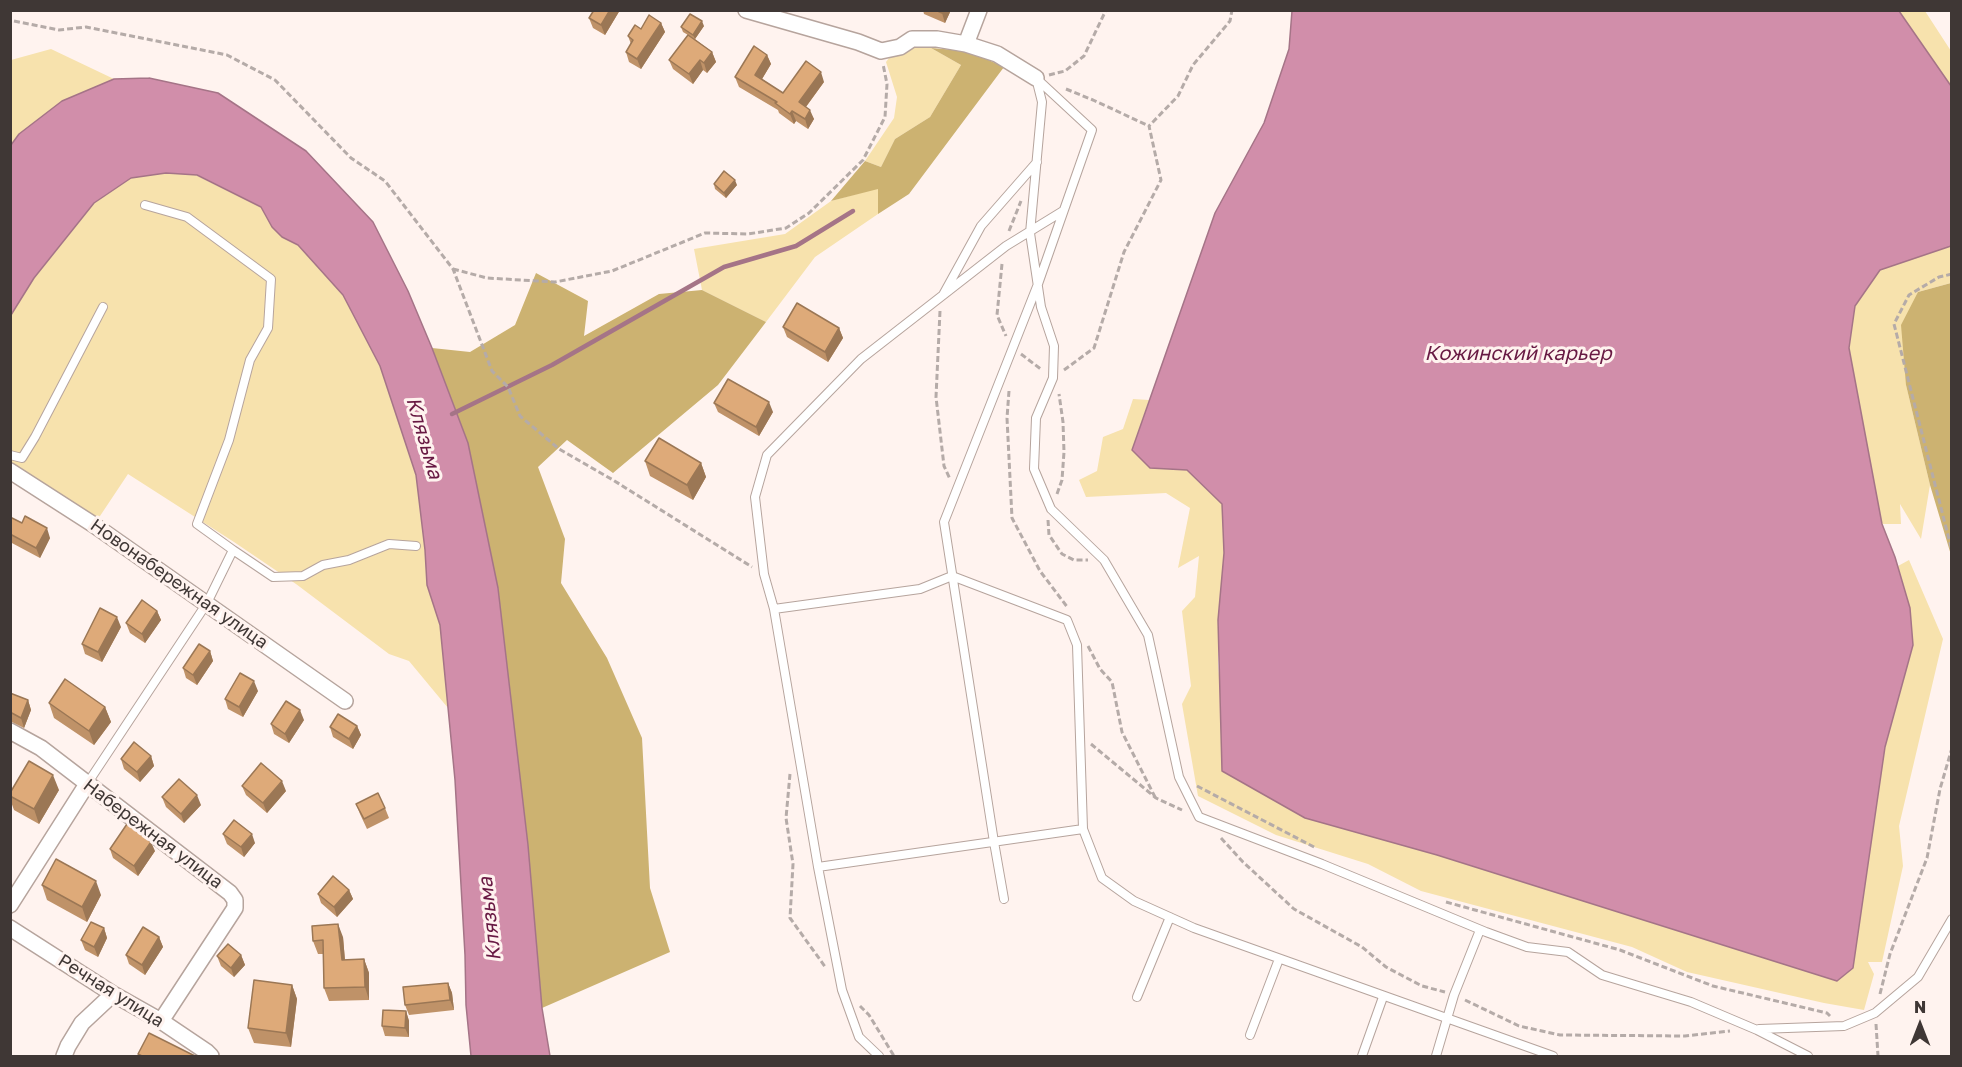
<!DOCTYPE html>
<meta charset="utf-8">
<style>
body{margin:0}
#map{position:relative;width:1962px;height:1067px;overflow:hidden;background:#fff3ef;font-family:"Golos Text",sans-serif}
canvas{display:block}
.frame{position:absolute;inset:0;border:12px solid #3f3735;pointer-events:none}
.north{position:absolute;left:1890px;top:995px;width:60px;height:60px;-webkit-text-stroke:4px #fff3ef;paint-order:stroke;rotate:0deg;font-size:16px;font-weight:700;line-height:24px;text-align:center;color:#3f3735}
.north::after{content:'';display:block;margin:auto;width:21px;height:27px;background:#3f3735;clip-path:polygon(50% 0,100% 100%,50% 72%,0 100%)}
</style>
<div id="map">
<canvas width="1962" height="1067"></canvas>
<div class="frame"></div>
<div class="north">N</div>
</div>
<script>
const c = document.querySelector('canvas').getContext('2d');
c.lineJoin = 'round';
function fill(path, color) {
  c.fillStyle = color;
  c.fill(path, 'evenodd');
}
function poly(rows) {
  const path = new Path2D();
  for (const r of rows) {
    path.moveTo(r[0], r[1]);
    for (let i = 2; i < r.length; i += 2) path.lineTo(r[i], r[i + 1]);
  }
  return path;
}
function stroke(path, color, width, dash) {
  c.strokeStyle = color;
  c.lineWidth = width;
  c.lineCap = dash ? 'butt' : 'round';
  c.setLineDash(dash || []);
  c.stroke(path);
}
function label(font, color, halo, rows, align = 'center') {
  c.font = font + ' "Golos Text",sans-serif';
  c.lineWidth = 6;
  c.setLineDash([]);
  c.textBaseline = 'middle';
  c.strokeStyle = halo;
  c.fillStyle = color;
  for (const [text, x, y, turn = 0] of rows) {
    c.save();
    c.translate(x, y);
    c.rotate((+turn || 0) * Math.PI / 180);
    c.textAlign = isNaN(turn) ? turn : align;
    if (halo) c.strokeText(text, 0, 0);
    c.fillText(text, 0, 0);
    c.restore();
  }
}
fill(poly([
 [1899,11,1925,11,1951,51,1951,86],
 [914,47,931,48,961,65,930,117,895,139,881,167,865,161,894,118,897,97,886,62,889,58],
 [51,49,114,79,62,101,11,145,11,60],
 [166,173,196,175,261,207,272,227,282,237,298,245,343,295,380,366,416,475,425,550,427,585,440,625,448,708,409,661,389,654,296,584,234,542,128,474,94,525,11,471,10,315,34,278,94,203,131,178],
 [878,188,878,214,815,257,766,322,702,290,694,249,785,234,831,201],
 [1951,246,1951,283,1918,292,1906,385,1930,485,1921,539,1900,504,1901,524,1882,524,1849,348,1855,306,1880,270],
 [1133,399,1149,400,1132,450,1150,468,1187,470,1222,504,1224,553,1218,620,1218,665,1221,696,1305,818,1437,855,1837,981,1853,968,1885,747,1913,645,1910,608,1898,566,1909,560,1943,639,1899,826,1903,866,1882,962,1868,962,1874,974,1864,1010,1824,1003,1687,972,1632,947,1421,891,1368,864,1276,835,1198,796,1182,704,1191,686,1182,611,1195,597,1199,556,1178,568,1190,508,1166,493,1086,497,1079,480,1097,471,1103,437,1123,429]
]), '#f7e2ad');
fill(poly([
 [931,48,969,51,1004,67,909,194,878,214,878,189,831,201,865,161,881,167,895,139,930,117,961,65],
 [536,273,588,301,584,336,659,294,702,290,766,322,718,385,613,473,567,440,538,467,565,539,561,583,607,658,642,738,650,888,670,952,542,1008,528,845,498,588,468,443,432,348,470,352,515,325],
 [1951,283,1952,283,1951,555,1930,485,1906,385,1901,325,1918,292]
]), '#ccb271');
const water = poly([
 [1292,11,1899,11,1951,86,1951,246,1880,270,1855,306,1849,348,1882,524,1895,557,1910,608,1913,645,1885,747,1853,968,1837,981,1437,855,1305,818,1222,771,1218,620,1224,553,1222,504,1187,470,1150,468,1132,450,1215,213,1264,123,1289,49,1292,11],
 [149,78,218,93,306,151,373,222,408,291,432,348,468,443,498,588,528,845,542,1008,550,1056,471,1056,466,1005,465,955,455,780,440,625,427,585,425,550,416,475,380,366,343,295,298,245,282,237,272,227,261,207,197,175,166,173,131,178,94,203,34,278,11,315,11,145,19,134,62,101,114,79,149,78]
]);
fill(water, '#d18eaa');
stroke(water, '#a57487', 1.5);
stroke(poly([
 [452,414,552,365,724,267,796,246,853,211]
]), '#a57487', 4.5);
const lane = poly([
 [1036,78,1042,102,1030,233,1041,307,1054,346,1053,378,1036,418,1034,469,1051,509,1104,560,1148,635,1179,777,1199,817,1322,864,1486,932,1527,947,1568,952,1602,975,1691,1002,1757,1030,1808,1056],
 [943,295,981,226,1037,162],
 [10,455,22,458,35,437,103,307],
 [233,550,273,577,303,576,323,565,349,560,389,544,416,546],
 [774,609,920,589,952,576,1067,620,1077,645,1083,829,818,867,774,609,764,574,755,497,767,455,861,359,1006,246,1063,211],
 [87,784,207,603,233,550,197,524,229,440,250,360,268,328,271,279,187,217,145,205],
 [1083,829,1102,878,1134,901,1194,928,1553,1056],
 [818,867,842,990,859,1037,879,1056],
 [1004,899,994,842,944,522,1038,284,1092,130,1037,79],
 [1137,997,1170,917],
 [1759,1029,1844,1026,1875,1013,1918,977,1952,919],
 [1250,1035,1279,959],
 [1362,1056,1383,997],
 [1436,1056,1454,995,1480,930]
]);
const street = poly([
 [746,10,858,42,881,51,900,47,912,39,937,39,966,44,997,54,1036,78],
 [966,44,979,10],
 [10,471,94,525,345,701],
 [10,731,41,748,230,893,235,900,235,908,161,1021],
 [10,905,87,784],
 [10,928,113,994,161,1021,207,1052,211,1056],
 [64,1056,68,1046,82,1023,113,994]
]);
stroke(lane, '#b6a49d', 10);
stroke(street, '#b6a49d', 18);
stroke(poly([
 [14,21,59,30,86,27,227,55,275,80,351,158,385,181,453,269,492,371,508,387,520,416,559,449,613,480,752,567],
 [1049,75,1065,71,1084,56,1106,10],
 [1066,89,1093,100,1149,126],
 [1009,231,1021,201],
 [1002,264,997,315,1006,336],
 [453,269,487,278,555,282,612,271,705,233,748,234,786,228,809,213,863,160,885,117,887,84,883,64],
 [1952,274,1939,277,1909,295,1894,324,1952,551],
 [940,311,936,397,944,466,950,479],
 [1021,354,1042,370],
 [1064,370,1094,348,1124,252,1161,180,1149,126,1178,96,1193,65,1230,21,1232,10],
 [1009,391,1007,418,1012,518,1040,571,1068,608],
 [1057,494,1062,480,1064,452,1063,422,1059,394],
 [1048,520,1049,535,1062,554,1074,560,1088,560],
 [1088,646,1100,669,1112,682,1122,732,1155,797],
 [1091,744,1156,798,1182,810],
 [790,774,786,818,793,864,790,918,826,968],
 [1197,786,1316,848],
 [1221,838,1243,862,1294,909,1362,947,1386,967,1422,986,1445,992],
 [1446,902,1620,950,1713,986,1827,1013,1830,1016],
 [1880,994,1890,954,1927,858,1940,789,1952,748],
 [1465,1000,1519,1026,1560,1035,1685,1036,1730,1031],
 [860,1006,869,1015,894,1056],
 [1876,1024,1878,1056]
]), '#b5aba8', 3, [6, 3]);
stroke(lane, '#fff', 8);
stroke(street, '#fff', 15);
fill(poly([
 [620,10,605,35,593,28,589,18],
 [923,10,951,10,945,23,924,14],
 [661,23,665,32,641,69,629,62,626,52,631,44,628,36,641,29],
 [704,26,695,39,712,52,716,62,707,73,703,70,693,84,673,69,669,60,688,35,683,32,681,27],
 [767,55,771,64,762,79,783,93,824,82,806,107,814,119,808,129,796,121,794,124,779,113,778,110,739,87,735,77],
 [714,184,737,185,726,198,715,189],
 [783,327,839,328,843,338,828,362,787,337],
 [714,403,773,412,759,436,718,412],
 [645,461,701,463,706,477,693,500,650,476],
 [10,517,50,538,40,558,10,542],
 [157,611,161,620,145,643,130,633,126,623],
 [121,627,102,662,85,654,82,644],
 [210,651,213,661,197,685,186,678,183,668],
 [258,691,243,717,228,709,225,699],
 [10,693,28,700,31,710,24,728,10,721],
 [49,703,105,707,111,722,94,745,54,718],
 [304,720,289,743,274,734,271,724],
 [357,726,361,735,353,749,333,737,330,727],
 [151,756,154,766,140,782,124,769,121,759],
 [242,786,286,791,267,813,246,795],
 [59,790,39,824,14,810,10,799,10,793],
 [162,797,201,805,184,823,166,807],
 [356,804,385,808,389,818,367,829,360,814],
 [223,834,255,843,244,857,227,844],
 [110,849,155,851,138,876,113,858],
 [42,885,101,895,87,922,47,900],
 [349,890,353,899,337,917,321,903,318,894],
 [104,928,107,938,98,957,85,950,81,940],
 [159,937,163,947,145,975,129,964,126,955],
 [343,937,345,960,364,959,369,973,369,1000,329,1001,324,988,323,954,318,954,313,941],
 [241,955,245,965,234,977,221,966,217,956],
 [448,983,452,993,454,1010,409,1015,405,1005],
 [292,985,297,999,291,1047,254,1043,248,1028],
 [406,1011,409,1021,409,1037,385,1036,382,1026]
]), '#bf9268');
fill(poly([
 [610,10,620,10,605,35,601,25],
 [943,10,951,10,945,23,942,13],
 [702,21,704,26,695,39,693,35],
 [661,23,665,32,641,69,637,59],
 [712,52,716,62,707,73,704,63],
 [767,55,771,64,759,84,755,75],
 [700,60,703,70,693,84,689,74],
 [821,72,824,82,802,112,799,102],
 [810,110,814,119,808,129,805,119],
 [792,111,796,121,794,124,790,114],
 [735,180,737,185,726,198,724,193],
 [839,328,843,338,828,362,825,352],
 [769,402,773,412,759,436,756,427],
 [701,463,706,477,693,500,687,485],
 [47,528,50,538,40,558,36,548],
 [157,611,161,620,145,643,142,634],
 [117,617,121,627,102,662,98,652],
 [210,651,213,661,197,685,193,675],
 [254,681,258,691,243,717,239,707],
 [28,700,31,710,24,728,21,718],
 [105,707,111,722,94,745,89,731],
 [300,710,304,720,289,743,285,734],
 [357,726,361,735,353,749,349,739],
 [151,756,154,766,140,782,137,772],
 [53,775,59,790,39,824,34,809],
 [282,781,286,791,267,813,263,803],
 [197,795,201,805,184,823,181,814],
 [252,834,255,843,244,857,241,847],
 [151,842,155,851,138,876,134,866],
 [96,881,101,895,87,922,82,907],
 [349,890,353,899,337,917,334,907],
 [338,924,343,937,346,973,342,960],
 [104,928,107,938,98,957,94,947],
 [159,937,163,947,145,975,142,965],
 [241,955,245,965,234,977,231,968],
 [364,959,369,973,369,1000,365,987],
 [448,983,452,993,454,1010,450,1000],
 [292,985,297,999,291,1047,286,1033],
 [406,1011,409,1021,409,1037,405,1028]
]), '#9b7755');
const building = poly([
 [594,10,610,10,601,25,589,18,594,10],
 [935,10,943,10,942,13,935,10],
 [690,14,702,21,693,35,681,27,690,14],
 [649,15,661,23,637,59,626,52,633,40,628,36,635,25,641,29,649,15],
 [688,35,712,52,704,63,700,60,689,74,669,60,688,35],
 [754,46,767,55,755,75,783,93,806,61,821,72,799,102,810,110,805,119,792,111,790,114,775,103,777,102,735,77,754,46],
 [724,171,735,180,724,193,714,184,724,171],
 [797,303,839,328,825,352,783,327,797,303],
 [728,379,769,402,756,427,714,403,728,379],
 [659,438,701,463,687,485,645,461,659,438],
 [25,516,47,528,36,548,10,534,10,517,22,523,25,516],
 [142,600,157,611,142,634,126,623,142,600],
 [100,608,117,617,98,652,82,644,100,608],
 [199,644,210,651,193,675,183,668,199,644],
 [240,673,254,681,239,707,225,699,240,673],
 [65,679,105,707,89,731,49,703,65,679],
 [10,693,28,700,21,718,10,712,10,693],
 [286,701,300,710,285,734,271,724,286,701],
 [338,714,357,726,349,739,330,727,338,714],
 [134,742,151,756,137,772,121,759,134,742],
 [29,761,53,775,34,809,10,796,10,793,29,761],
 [261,763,282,781,263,803,242,786,261,763],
 [179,779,197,795,181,814,162,797,179,779],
 [378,793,385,808,364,819,356,804,378,793],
 [234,820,252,834,241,847,223,834,234,820],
 [127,824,151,842,134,866,110,849,127,824],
 [56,859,96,881,82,907,42,885,56,859],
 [333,876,349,890,334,907,318,894,333,876],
 [91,922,104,928,94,947,81,940,91,922],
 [338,924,342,960,364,959,365,987,324,988,323,940,313,941,312,926,338,924],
 [143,927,159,937,142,965,126,955,143,927],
 [228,944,241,955,231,968,217,956,228,944],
 [254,980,292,985,286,1033,248,1028,254,980],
 [448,983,450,1000,405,1005,403,987,448,983],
 [383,1010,406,1011,405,1028,382,1026,383,1010],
 [149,1033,195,1056,142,1056,138,1054,149,1033]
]);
fill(building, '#deaa79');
stroke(building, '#9b7755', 1.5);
label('18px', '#3f3735', '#fff3ef', [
 ["Новонабережная улица",179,584,35],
 ["Набережная улица",153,834,37],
 ["Речная улица",111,991,32]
]);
label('italic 20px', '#681943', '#fff3ef', [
 ["Кожинский карьер",1518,354],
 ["Клязьма",424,438,74],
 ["Клязьма",490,919,-96]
]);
</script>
